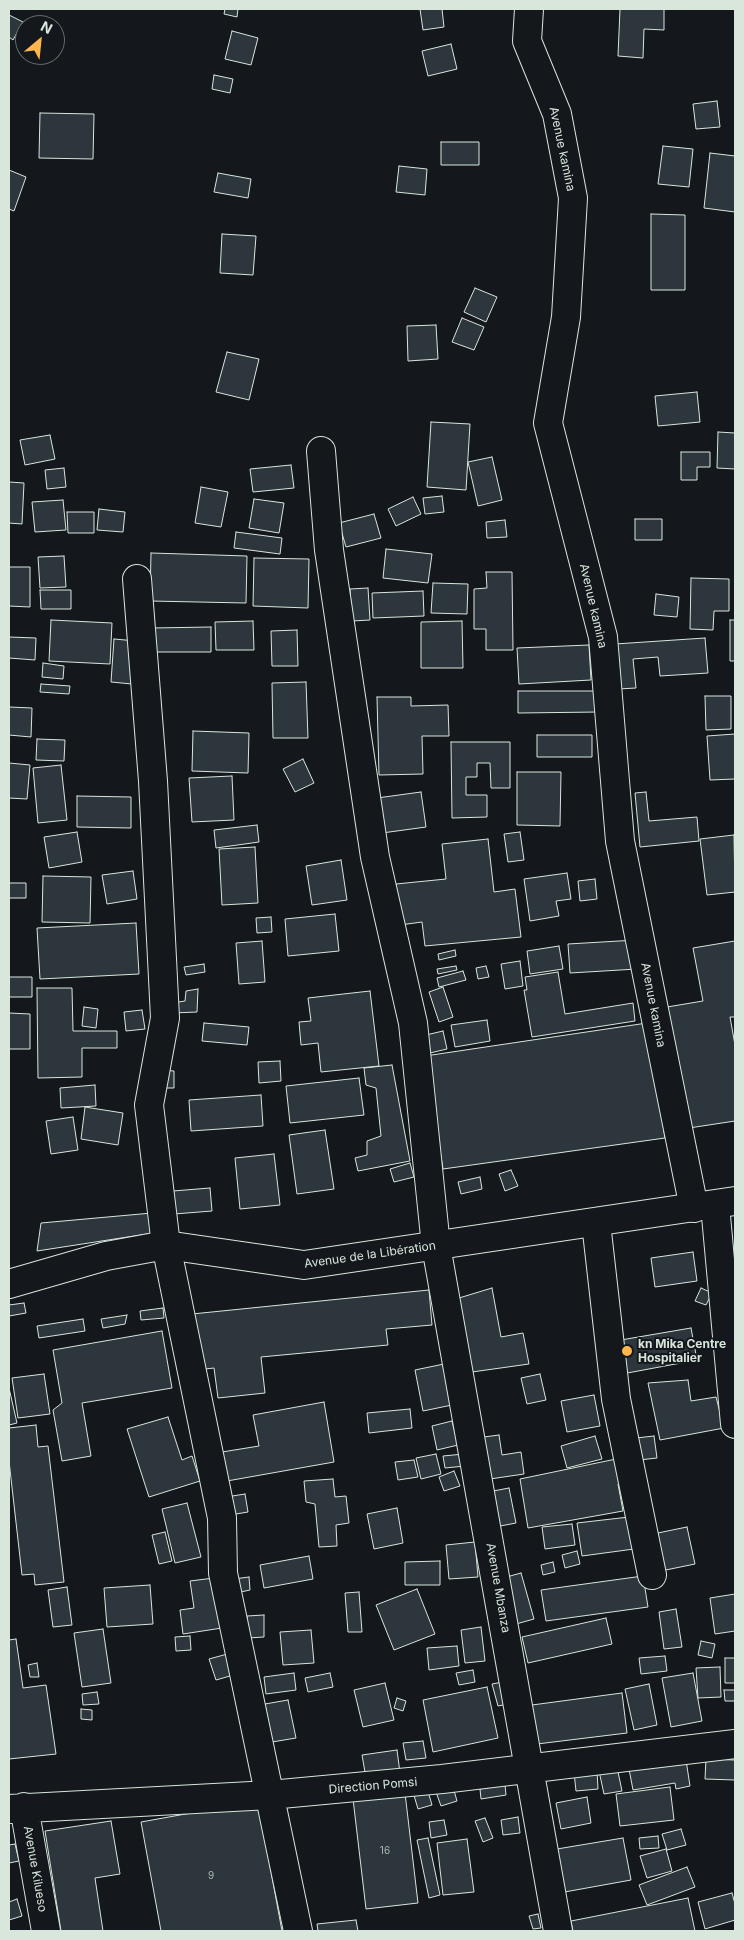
<!DOCTYPE html>
<meta charset="utf-8">
<style>
body{margin:0}
#map{position:relative;width:744px;height:1940px;overflow:hidden;background:#14181c;font-family:Inter,sans-serif}
canvas{display:block}
.frame{position:absolute;inset:0;border:10px solid #d8e6dc;pointer-events:none}
.north{position:absolute;left:15px;top:15px;width:50px;height:50px;box-sizing:border-box;background:#14181c;border:1px solid #626a69;border-radius:50%;rotate:28deg;font-size:14px;font-weight:700;line-height:20px;text-align:center;color:#d8e6dc}
.north::after{content:'';display:block;margin:auto;width:18px;height:22px;background:#ffb74d;clip-path:polygon(50% 0,100% 100%,50% 72%,0 100%)}
</style>
<div id="map">
<canvas width="744" height="1940"></canvas>
<div class="frame"></div>
<div class="north">N</div>
</div>
<script>
const c = document.querySelector('canvas').getContext('2d');
c.lineJoin = 'round';
function fill(path, color) {
  c.fillStyle = color;
  c.fill(path, 'evenodd');
}
function poly(rows) {
  const path = new Path2D();
  for (const r of rows) {
    path.moveTo(r[0], r[1]);
    for (let i = 2; i < r.length; i += 2) path.lineTo(r[i], r[i + 1]);
  }
  return path;
}
function stroke(path, color, width, dash) {
  c.strokeStyle = color;
  c.lineWidth = width;
  c.lineCap = dash ? 'butt' : 'round';
  c.setLineDash(dash || []);
  c.stroke(path);
}
function label(font, color, halo, rows, align = 'center') {
  c.font = font + ' Inter,sans-serif';
  c.lineWidth = 4;
  c.setLineDash([]);
  c.textBaseline = 'middle';
  c.strokeStyle = halo;
  c.fillStyle = color;
  for (const [text, x, y, turn = 0] of rows) {
    c.save();
    c.translate(x, y);
    c.rotate((+turn || 0) * Math.PI / 180);
    c.textAlign = isNaN(turn) ? turn : align;
    if (halo) c.strokeText(text, 0, 0);
    c.fillText(text, 0, 0);
    c.restore();
  }
}
const building = poly([
 [225,9,238,9,237,17,224,14,225,9],
 [420,9,442,9,444,27,423,30,420,9],
 [620,9,664,9,664,30,644,29,643,58,618,56,620,9],
 [9,15,23,22,13,40,9,37,9,15],
 [232,31,258,38,251,65,225,59,232,31],
 [451,44,457,69,428,76,422,51,451,44],
 [214,75,233,79,230,93,212,89,214,75],
 [717,101,720,127,696,129,693,104,717,101],
 [40,113,94,114,93,159,39,158,40,113],
 [441,142,479,142,479,165,441,165,441,142],
 [663,146,693,149,689,187,658,184,663,146],
 [710,153,735,156,735,212,704,208,710,153],
 [399,166,427,169,425,195,396,192,399,166],
 [9,170,26,177,14,211,9,209,9,170],
 [218,173,251,179,248,198,214,192,218,173],
 [651,214,685,215,685,290,651,290,651,214],
 [222,234,256,236,253,275,220,273,222,234],
 [475,288,497,297,486,322,464,312,475,288],
 [462,318,484,327,474,350,452,342,462,318],
 [436,325,438,359,408,361,407,326,436,325],
 [227,352,259,359,249,400,216,392,227,352],
 [697,392,700,422,658,426,655,396,697,392],
 [431,422,470,424,466,490,427,487,431,422],
 [718,432,735,433,735,469,717,468,718,432],
 [50,435,55,459,25,465,20,440,50,435],
 [681,452,710,452,710,467,697,467,697,480,681,480,681,452],
 [492,457,502,500,478,506,468,462,492,457],
 [291,465,294,488,253,492,250,469,291,465],
 [64,468,66,487,47,489,45,470,64,468],
 [9,482,24,483,22,524,9,523,9,482],
 [201,487,228,492,221,527,195,523,201,487],
 [442,496,444,512,425,514,423,498,442,496],
 [413,497,421,514,396,526,388,509,413,497],
 [254,499,284,503,279,533,249,528,254,499],
 [63,500,66,530,35,532,32,502,63,500],
 [99,509,125,512,123,532,97,530,99,509],
 [67,512,94,512,94,533,68,533,67,512],
 [374,514,381,538,346,547,339,523,374,514],
 [635,519,662,519,662,540,635,540,635,519],
 [505,520,507,537,487,538,486,522,505,520],
 [236,532,282,538,280,554,234,548,236,532],
 [386,549,432,554,428,583,383,578,386,549],
 [151,553,247,556,246,603,150,601,151,553],
 [64,556,66,587,40,588,38,557,64,556],
 [254,558,309,559,308,608,253,606,254,558],
 [9,567,30,567,30,607,9,606,9,567],
 [486,572,512,572,513,650,486,650,486,629,474,629,474,589,487,588,486,572],
 [691,578,729,579,729,611,714,611,713,630,690,629,691,578],
 [433,583,468,584,467,614,431,613,433,583],
 [368,588,370,620,352,621,350,589,368,588],
 [40,590,71,590,71,609,41,609,40,590],
 [423,591,424,616,373,618,372,593,423,591],
 [656,594,679,597,677,617,654,615,656,594],
 [51,620,112,623,110,664,49,661,51,620],
 [730,620,735,620,735,661,730,661,730,620],
 [253,621,254,650,216,650,215,622,253,621],
 [462,621,463,668,421,668,421,622,462,621],
 [211,627,211,652,152,652,152,628,211,627],
 [297,630,298,666,272,666,271,631,297,630],
 [9,637,36,638,35,660,9,658,9,637],
 [705,638,708,673,660,676,658,657,633,659,636,688,618,689,615,644,705,638],
 [114,639,136,641,132,684,111,682,114,639],
 [589,645,591,680,519,684,517,648,589,645],
 [43,663,64,666,63,679,42,677,43,663],
 [306,682,308,738,273,738,272,683,306,682],
 [41,684,70,686,69,694,40,692,41,684],
 [518,691,599,691,599,712,518,713,518,691],
 [705,696,731,696,731,729,706,730,705,696],
 [377,697,411,697,411,706,448,705,449,736,422,736,423,774,379,775,377,697],
 [9,707,32,708,31,737,9,735,9,707],
 [193,731,249,733,248,773,192,771,193,731],
 [735,734,735,779,710,780,707,736,735,734],
 [537,735,592,735,592,757,537,757,537,735],
 [37,739,65,740,64,761,36,760,37,739],
 [451,742,510,742,510,788,491,788,490,763,477,763,477,777,466,777,466,795,487,795,487,817,452,818,451,742],
 [303,759,314,783,295,792,283,769,303,759],
 [9,763,30,765,27,799,9,798,9,763],
 [61,765,67,820,38,823,33,768,61,765],
 [517,772,561,772,560,826,517,825,517,772],
 [232,776,234,820,192,822,189,778,232,776],
 [421,792,426,827,382,833,377,798,421,792],
 [646,792,649,821,697,817,699,841,640,847,635,793,646,792],
 [77,796,131,797,131,828,77,827,77,796],
 [257,825,259,842,216,848,214,830,257,825],
 [77,832,82,862,49,868,44,837,77,832],
 [520,832,524,860,508,862,504,834,520,832],
 [734,835,735,892,707,895,700,839,734,835],
 [488,839,494,892,515,889,521,937,425,946,422,922,400,925,396,884,446,879,442,844,488,839],
 [255,847,258,903,222,905,219,849,255,847],
 [341,860,347,900,312,905,306,866,341,860],
 [133,871,137,899,107,904,102,875,133,871],
 [567,873,571,899,556,901,559,916,530,921,524,879,567,873],
 [43,876,91,877,90,923,42,922,43,876],
 [595,879,597,899,580,901,578,881,595,879],
 [9,883,26,883,26,898,9,898,9,883],
 [335,914,339,951,288,956,285,919,335,914],
 [271,917,272,932,257,933,256,918,271,917],
 [136,923,139,974,40,979,37,928,136,923],
 [636,940,637,969,570,973,568,944,636,940],
 [262,941,265,982,239,984,236,943,262,941],
 [735,941,735,1017,730,1017,735,1045,735,1121,689,1128,667,1007,703,1001,693,948,735,941],
 [559,946,563,969,530,974,527,951,559,946],
 [455,950,456,956,439,960,438,954,455,950],
 [520,961,523,986,505,989,501,964,520,961],
 [204,964,205,972,186,975,184,967,204,964],
 [456,966,457,970,438,974,437,969,456,966],
 [486,966,489,977,478,979,476,968,486,966],
 [463,971,466,980,439,987,437,978,463,971],
 [558,972,565,1014,633,1003,635,1021,532,1037,524,990,527,990,525,977,558,972],
 [9,977,32,977,32,997,9,997,9,977],
 [443,987,453,1017,439,1022,429,992,443,987],
 [37,988,72,988,73,1031,117,1031,117,1048,82,1048,82,1077,38,1078,37,988],
 [198,989,197,1012,173,1013,172,1003,185,1001,186,991,198,989],
 [370,991,379,1066,321,1072,318,1043,301,1045,299,1022,311,1021,308,998,370,991],
 [84,1007,98,1009,96,1028,82,1026,84,1007],
 [142,1010,145,1029,126,1031,124,1012,142,1010],
 [9,1013,30,1014,30,1049,9,1049,9,1013],
 [487,1020,490,1041,455,1047,451,1025,487,1020],
 [204,1023,249,1027,247,1045,202,1041,204,1023],
 [647,1023,665,1138,443,1169,425,1056,647,1023],
 [443,1031,447,1049,430,1053,426,1035,443,1031],
 [280,1061,281,1081,259,1083,258,1062,280,1061],
 [392,1065,410,1161,358,1171,355,1158,367,1155,367,1141,381,1136,376,1088,366,1085,364,1068,392,1065],
 [161,1070,174,1071,174,1088,161,1088,161,1070],
 [359,1078,364,1115,290,1123,286,1086,359,1078],
 [95,1085,96,1106,61,1108,60,1088,95,1085],
 [261,1095,263,1126,191,1131,189,1100,261,1095],
 [85,1107,123,1113,118,1145,81,1139,85,1107],
 [73,1117,78,1150,51,1154,46,1121,73,1117],
 [325,1130,334,1189,297,1194,289,1135,325,1130],
 [274,1154,280,1205,240,1209,235,1158,274,1154],
 [410,1163,414,1177,394,1182,390,1169,410,1163],
 [511,1170,518,1186,505,1191,499,1174,511,1170],
 [480,1177,482,1189,461,1194,458,1182,480,1177],
 [210,1188,212,1211,174,1214,173,1191,210,1188],
 [152,1213,160,1232,37,1251,41,1223,152,1213],
 [693,1252,697,1281,655,1287,651,1258,693,1252],
 [492,1288,501,1337,523,1333,529,1364,472,1372,459,1298,492,1288],
 [701,1288,712,1293,706,1305,695,1301,701,1288],
 [429,1290,432,1325,386,1329,388,1345,261,1357,265,1393,218,1398,214,1368,197,1370,192,1314,429,1290],
 [24,1303,26,1313,9,1316,9,1305,24,1303],
 [163,1308,164,1318,141,1320,140,1311,163,1308],
 [127,1315,125,1324,103,1328,101,1319,127,1315],
 [83,1319,85,1331,39,1338,37,1326,83,1319],
 [691,1328,697,1360,622,1374,615,1341,691,1328],
 [162,1331,172,1388,82,1403,91,1456,62,1461,53,1410,62,1403,53,1350,162,1331],
 [444,1364,452,1405,423,1411,415,1370,444,1364],
 [44,1374,50,1414,18,1418,12,1378,44,1374],
 [540,1374,546,1400,527,1404,521,1378,540,1374],
 [688,1380,691,1401,716,1397,724,1428,660,1440,648,1383,688,1380],
 [9,1388,17,1423,9,1425,9,1388],
 [594,1395,600,1426,567,1432,561,1401,594,1395],
 [324,1402,334,1462,227,1481,222,1452,259,1446,253,1415,324,1402],
 [410,1409,412,1428,369,1433,367,1413,410,1409],
 [168,1417,182,1460,192,1456,200,1481,149,1497,127,1429,168,1417],
 [452,1421,458,1445,437,1450,432,1426,452,1421],
 [36,1425,38,1447,48,1446,64,1582,35,1585,34,1574,22,1575,9,1461,9,1428,36,1425],
 [499,1435,502,1455,521,1452,524,1474,490,1479,484,1437,499,1435],
 [595,1436,602,1459,567,1468,561,1446,595,1436],
 [654,1436,657,1458,630,1461,627,1439,654,1436],
 [436,1454,441,1474,421,1479,416,1458,436,1454],
 [464,1454,465,1466,445,1468,443,1456,464,1454],
 [621,1458,630,1478,618,1484,623,1511,528,1528,520,1479,621,1458],
 [414,1460,418,1477,398,1480,395,1462,414,1460],
 [454,1471,460,1486,444,1491,439,1477,454,1471],
 [333,1479,335,1497,346,1496,349,1523,336,1525,337,1546,319,1547,315,1504,306,1502,304,1481,333,1479],
 [509,1488,516,1523,495,1527,488,1492,509,1488],
 [245,1494,248,1512,230,1515,226,1497,245,1494],
 [187,1503,201,1557,175,1563,162,1509,187,1503],
 [397,1508,403,1543,374,1549,367,1514,397,1508],
 [629,1517,634,1549,582,1556,577,1523,629,1517],
 [572,1524,575,1545,545,1549,542,1527,572,1524],
 [687,1527,695,1564,656,1572,648,1535,687,1527],
 [165,1532,172,1561,159,1564,152,1535,165,1532],
 [475,1542,478,1577,449,1579,446,1545,475,1542],
 [577,1551,580,1564,565,1568,562,1555,577,1551],
 [309,1556,313,1579,264,1588,260,1565,309,1556],
 [440,1561,440,1585,405,1585,405,1562,440,1561],
 [553,1562,555,1572,543,1575,541,1565,553,1562],
 [521,1573,534,1619,516,1624,503,1578,521,1573],
 [643,1576,648,1607,546,1621,541,1590,643,1576],
 [249,1577,250,1590,236,1593,234,1579,249,1577],
 [214,1578,222,1628,183,1634,180,1610,194,1608,190,1581,214,1578],
 [150,1585,153,1624,107,1627,104,1588,150,1585],
 [67,1587,72,1625,53,1627,48,1590,67,1587],
 [417,1589,435,1634,394,1650,376,1605,417,1589],
 [359,1592,362,1632,348,1632,345,1593,359,1592],
 [735,1594,735,1631,715,1634,710,1598,735,1594],
 [676,1609,682,1647,664,1649,659,1612,676,1609],
 [264,1615,264,1637,248,1638,247,1616,264,1615],
 [606,1618,612,1644,528,1663,522,1637,606,1618],
 [481,1627,485,1661,465,1663,461,1630,481,1627],
 [103,1629,111,1683,82,1687,74,1633,103,1629],
 [311,1630,314,1663,283,1665,280,1632,311,1630],
 [190,1636,191,1650,176,1651,175,1637,190,1636],
 [16,1639,23,1688,46,1685,56,1754,9,1759,9,1640,16,1639],
 [701,1641,715,1644,712,1658,698,1655,701,1641],
 [457,1646,459,1666,429,1670,427,1648,457,1646],
 [231,1653,237,1674,216,1680,209,1659,231,1653],
 [665,1656,667,1671,641,1674,639,1658,665,1656],
 [725,1658,735,1658,735,1683,725,1683,725,1658],
 [37,1663,39,1677,30,1677,28,1665,37,1663],
 [720,1667,721,1697,698,1698,696,1668,720,1667],
 [473,1670,475,1682,459,1685,456,1673,473,1670],
 [294,1673,296,1690,266,1694,264,1677,294,1673],
 [330,1673,333,1687,308,1692,305,1678,330,1673],
 [693,1673,702,1721,671,1727,662,1678,693,1673],
 [508,1681,513,1703,498,1706,492,1684,508,1681],
 [385,1683,394,1720,363,1727,354,1690,385,1683],
 [649,1684,657,1725,634,1730,625,1689,649,1684],
 [487,1687,498,1738,433,1752,423,1700,487,1687],
 [724,1690,735,1690,735,1701,725,1701,724,1690],
 [97,1692,99,1704,83,1705,82,1694,97,1692],
 [622,1693,627,1733,537,1744,532,1705,622,1693],
 [397,1698,406,1701,403,1711,394,1708,397,1698],
 [288,1700,296,1738,272,1742,265,1704,288,1700],
 [81,1709,92,1710,92,1720,81,1719,81,1709],
 [423,1741,426,1758,406,1760,403,1743,423,1741],
 [397,1750,400,1773,366,1778,362,1755,397,1750],
 [706,1759,735,1760,735,1780,705,1779,706,1759],
 [686,1760,690,1786,676,1789,675,1783,633,1790,629,1769,686,1760],
 [617,1767,622,1791,604,1794,599,1771,617,1767],
 [597,1770,598,1789,576,1791,574,1772,597,1770],
 [505,1785,506,1795,481,1799,480,1789,505,1785],
 [453,1787,457,1801,441,1806,436,1792,453,1787],
 [670,1787,674,1820,620,1826,616,1794,670,1787],
 [427,1788,432,1805,418,1809,413,1792,427,1788],
 [405,1793,418,1903,366,1909,353,1799,405,1793],
 [587,1797,591,1823,561,1829,556,1803,587,1797],
 [258,1801,282,1931,161,1931,141,1822,258,1801],
 [518,1817,520,1833,503,1835,501,1820,518,1817],
 [485,1818,493,1838,483,1842,475,1821,485,1818],
 [444,1820,447,1835,431,1838,429,1822,444,1820],
 [111,1821,120,1874,95,1878,103,1931,61,1931,45,1831,111,1821],
 [681,1829,686,1845,667,1850,662,1834,681,1829],
 [658,1836,659,1848,640,1849,639,1838,658,1836],
 [428,1838,440,1895,429,1898,417,1840,428,1838],
 [623,1838,631,1880,559,1893,551,1850,623,1838],
 [467,1839,474,1892,443,1895,437,1843,467,1839],
 [15,1844,19,1861,9,1863,9,1845,15,1844],
 [666,1849,672,1871,647,1878,640,1856,666,1849],
 [687,1867,695,1887,647,1905,639,1885,687,1867],
 [732,1893,735,1904,735,1920,705,1929,698,1902,732,1893],
 [688,1898,695,1931,573,1931,571,1921,688,1898],
 [17,1899,22,1916,9,1920,9,1902,17,1899],
 [538,1914,541,1928,533,1929,529,1916,538,1914],
 [356,1920,358,1931,318,1931,317,1924,356,1920]
]);
fill(building, '#2c363c');
stroke(building, '#d8e6dc', 1);
const minor = poly([
 [529,9,527,41,557,114,573,198,566,317,548,423,603,637,620,841,694,1208],
 [321,451,329,550,375,857,413,1023,436,1246,558,1931],
 [137,579,153,781,165,1018,149,1105,166,1245,222,1518,223,1573,298,1931],
 [715,1205,735,1424],
 [596,1223,616,1399,652,1575],
 [24,1807,46,1931],
 [9,1809,270,1795,442,1779,735,1744]
]);
const trunk = poly([
 [9,1284,106,1256,166,1245,304,1265,735,1201]
]);
stroke(minor, '#d8e6dc', 30);
stroke(trunk, '#d8e6dc', 30);
stroke(minor, '#14181c', 28);
stroke(trunk, '#14181c', 28);
for (const [x, y, r, color] of [
 [627,1351,6,"#ffb74d"]
]) {
  const dot = new Path2D();
  dot.arc(x, y, r, 0, 2 * Math.PI);
  c.fillStyle = color;
  c.fill(dot);
  stroke(dot, '#14181c', 2);
}
label('10px', '#adbab4', null, [
 ["16",385,1851],
 ["9",211,1876]
]);
label('12px', '#d8e6dc', '#14181c', [
 ["Avenue kamina",562,149,78],
 ["Avenue kamina",593,606,77],
 ["Avenue kamina",653,1005,79],
 ["Avenue de la Libération",370,1255,-8],
 ["Avenue Mbanza",498,1588,80],
 ["Direction Pomsi",373,1786,-5],
 ["Avenue Kilueso",35,1869,80]
]);
label('bold 12px', '#d8e6dc', '#14181c', [
 ["kn Mika Centre",638,1344],
 ["Hospitalier",638,1358]
], 'left');
</script>
